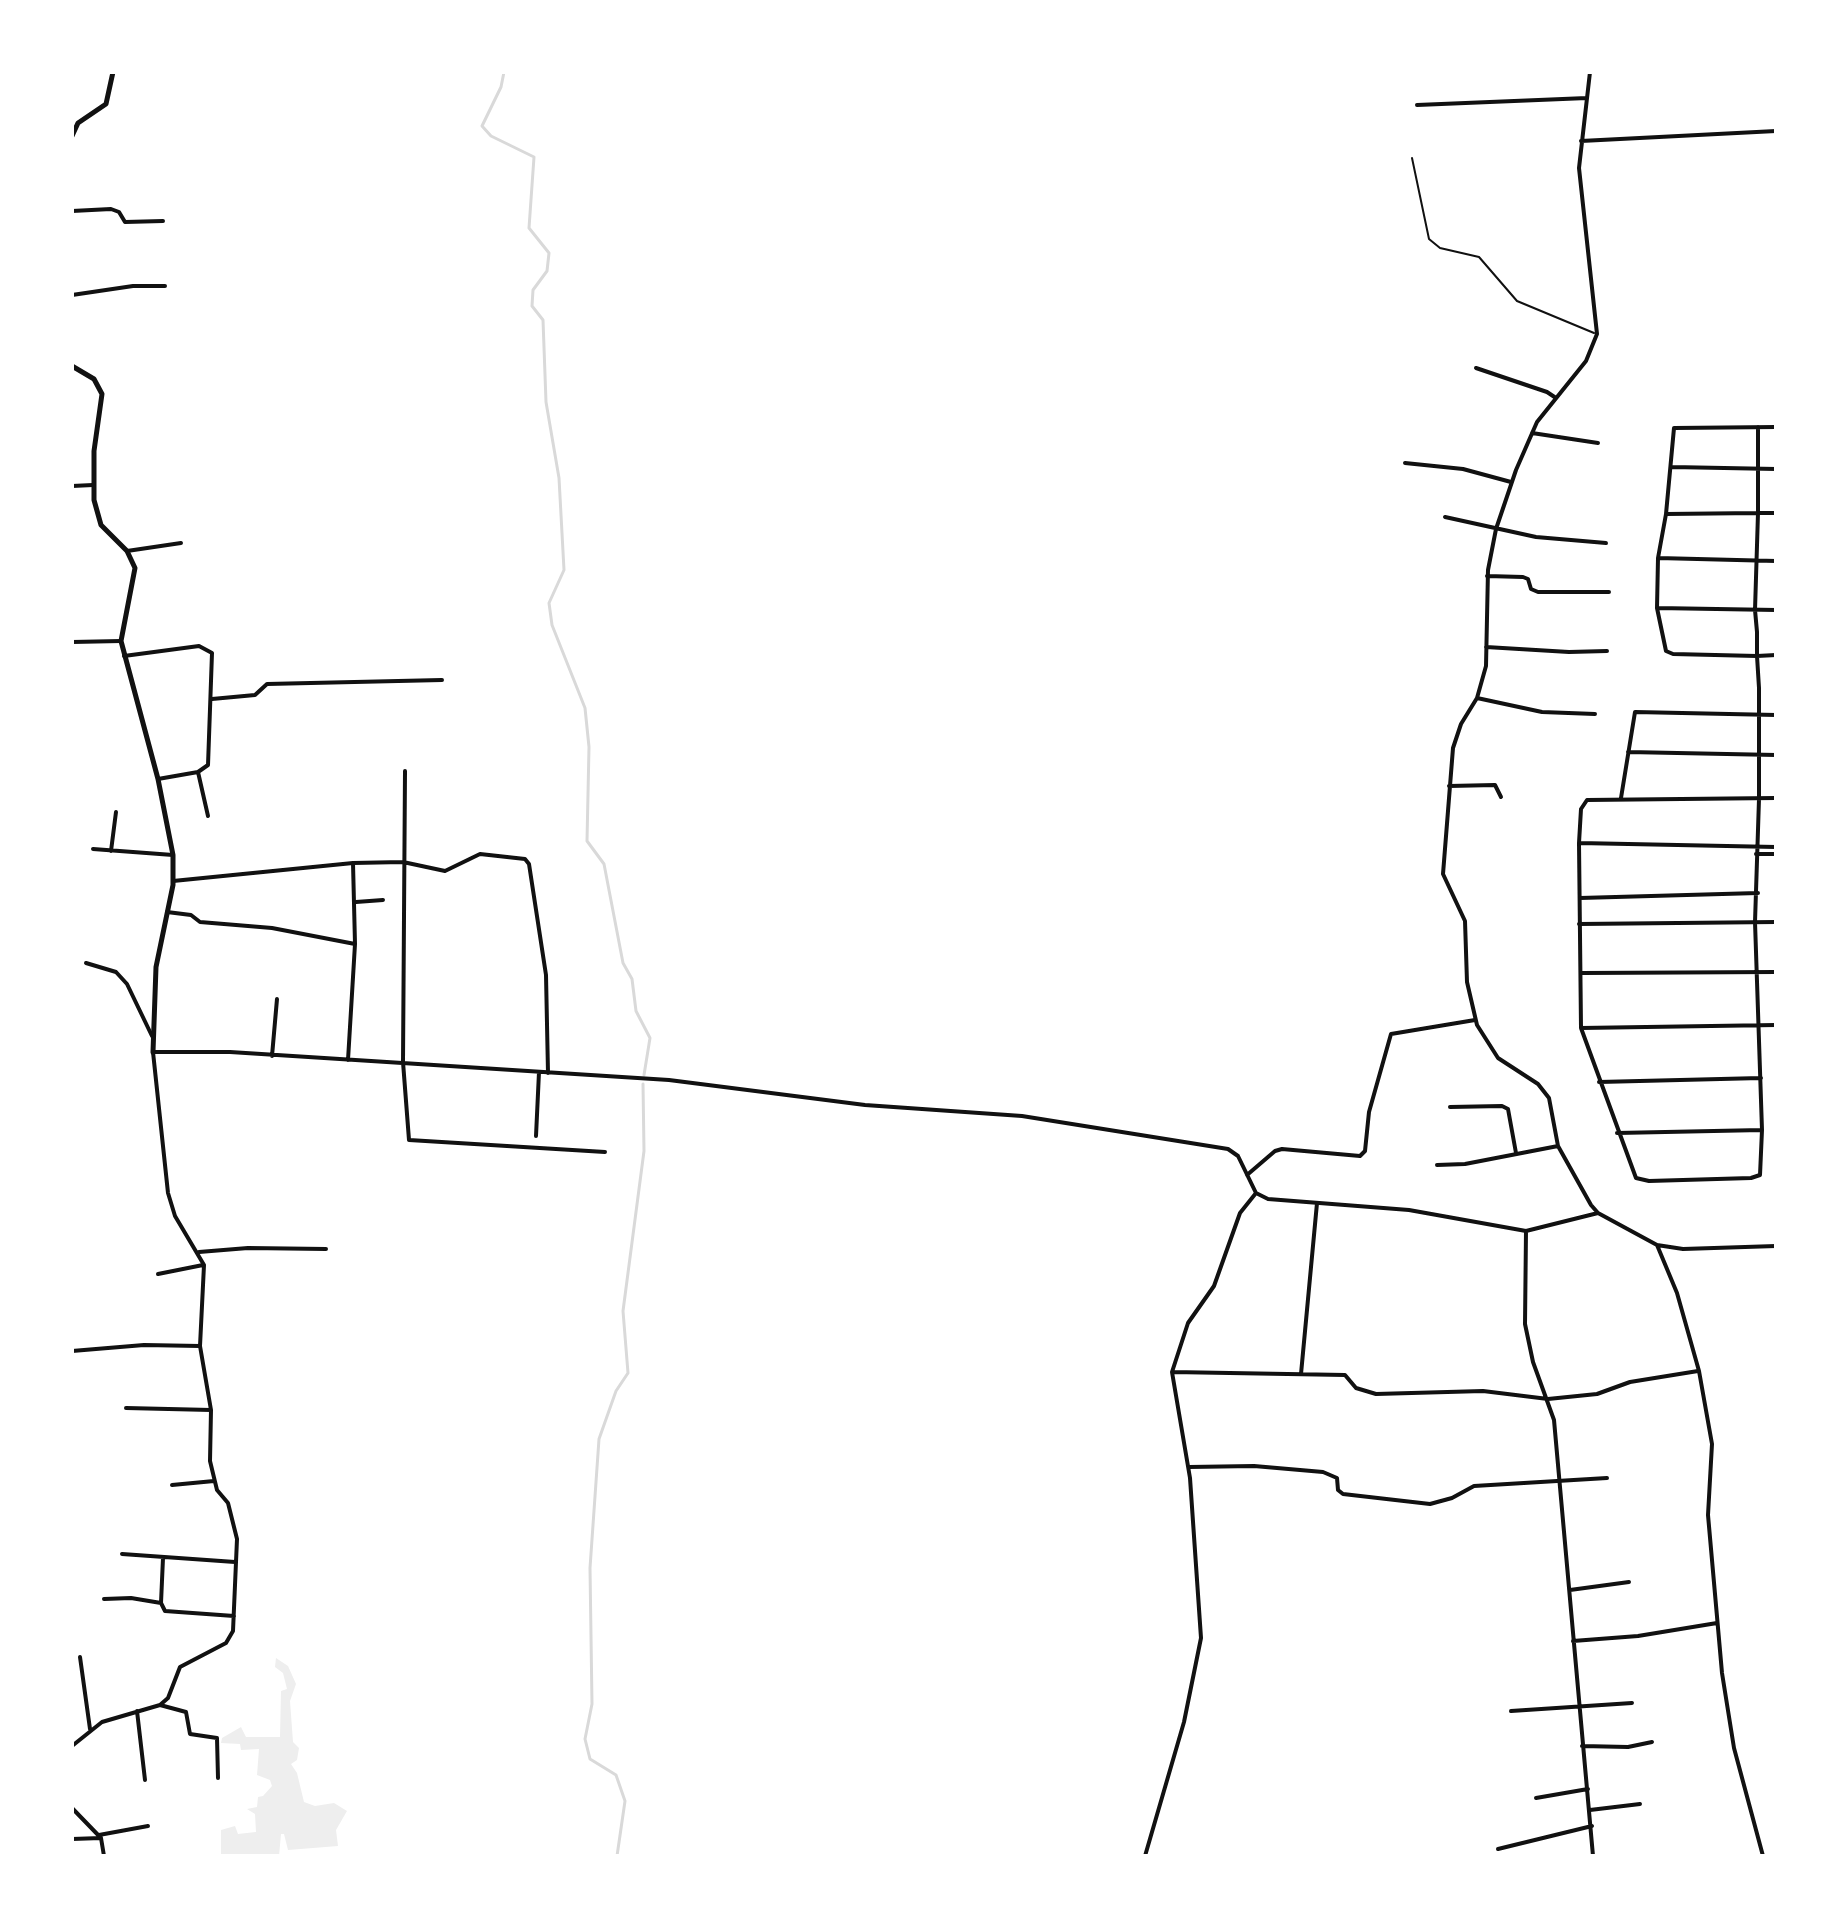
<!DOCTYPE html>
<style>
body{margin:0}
#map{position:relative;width:1848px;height:1928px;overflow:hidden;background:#fff;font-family:Quicksand,sans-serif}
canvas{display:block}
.frame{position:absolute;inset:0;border:74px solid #fff;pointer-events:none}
</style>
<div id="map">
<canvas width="1848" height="1928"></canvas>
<div class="frame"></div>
</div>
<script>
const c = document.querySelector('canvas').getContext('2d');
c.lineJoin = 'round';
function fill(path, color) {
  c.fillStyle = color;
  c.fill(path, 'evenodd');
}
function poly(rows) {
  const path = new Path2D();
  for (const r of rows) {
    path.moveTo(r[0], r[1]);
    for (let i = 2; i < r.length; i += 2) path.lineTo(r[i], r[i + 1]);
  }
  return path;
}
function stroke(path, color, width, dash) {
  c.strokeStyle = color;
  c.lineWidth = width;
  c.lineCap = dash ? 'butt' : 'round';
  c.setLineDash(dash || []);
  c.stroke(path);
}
fill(poly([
 [276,1658,288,1666,296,1684,290,1701,293,1742,299,1748,297,1760,291,1764,297,1773,304,1802,315,1806,334,1803,347,1811,336,1830,338,1846,288,1850,284,1834,281,1834,279,1856,221,1856,221,1830,235,1826,238,1834,256,1832,255,1814,247,1809,257,1807,258,1797,263,1796,272,1786,270,1780,257,1775,259,1749,241,1750,240,1744,221,1743,222,1738,241,1727,246,1737,280,1737,281,1691,287,1689,283,1673,275,1667]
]), '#eee');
stroke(poly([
 [504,72,501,87,482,126,491,136,534,157,529,228,549,253,547,271,533,290,532,306,543,320,546,402,559,478,564,570,549,603,552,625,585,708,589,747,587,841,604,864,623,963,632,979,636,1011,650,1038,644,1075],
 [617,1856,625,1801,616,1775,590,1759,585,1739,592,1704,590,1568,599,1439,616,1391,628,1373,623,1311,644,1151,643,1084]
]), '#d9d9d9', 3);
stroke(poly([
 [1412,158,1429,239,1440,248,1479,257,1517,301,1594,333]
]), '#111', 2);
stroke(poly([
 [1590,72,1579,168,1597,334,1586,361,1537,422,1516,470,1496,529,1488,570,1486,666,1477,698,1461,724,1453,748,1443,874,1465,921,1467,982,1477,1025,1498,1058,1538,1084,1549,1098,1558,1146,1591,1205,1598,1213,1657,1245,1683,1249,1776,1246],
 [1417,105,1587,98],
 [1581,141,1776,131],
 [72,211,111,209,119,212,125,222,163,221],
 [72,295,133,286,165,286],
 [1476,368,1547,392,1556,398],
 [1758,427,1758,513,1776,513],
 [1532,433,1598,443],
 [1405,463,1463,469,1511,482],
 [1672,467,1776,469],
 [72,486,93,485],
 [1666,514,1674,428,1776,427],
 [1445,517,1536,537,1606,543],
 [127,551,181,543],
 [1658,558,1776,561],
 [1487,576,1523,577,1528,579,1531,589,1538,592,1609,592],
 [1657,608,1776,610],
 [72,642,121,641],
 [1486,647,1569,652,1607,651],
 [124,656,199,646,212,653,208,765,198,772,158,779],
 [1477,698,1542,712,1595,714],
 [212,699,255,695,267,684,442,680],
 [1628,752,1776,755],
 [405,771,403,1062,409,1140,605,1152],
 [198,772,208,816],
 [1449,786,1495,785,1501,797],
 [1621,798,1635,712,1776,715],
 [1776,798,1587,800,1581,809,1579,843,1776,847],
 [1579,843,1581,1028,1776,1025],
 [93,849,173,855],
 [111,851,116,812],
 [1756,854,1776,854],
 [173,881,353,863,403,862,445,871,480,854,525,859,529,864,546,975,548,1073],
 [1580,898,1758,893],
 [356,902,383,900],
 [167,912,191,915,200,922,272,928,355,944],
 [1579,924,1776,922],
 [86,963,116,972,127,984,152,1036],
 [1582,973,1776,972],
 [1581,1028,1636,1178,1649,1181,1751,1178,1760,1175,1762,1130,1755,922,1759,799,1759,688,1757,656,1757,632,1755,610,1758,513,1666,514,1658,558,1657,608,1666,651,1673,654,1757,656,1776,655],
 [272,1056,277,999],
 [348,1060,355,944,353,863],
 [1599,1082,1761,1078],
 [1450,1107,1502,1106,1508,1109,1516,1153],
 [1617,1133,1762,1130],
 [536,1136,539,1072],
 [1437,1165,1465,1164,1558,1146],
 [1247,1175,1275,1151,1282,1149,1360,1156,1365,1151,1369,1112,1391,1034,1475,1020],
 [1526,1231,1525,1324,1533,1362,1554,1420,1593,1856],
 [1657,1245,1677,1293,1699,1371,1712,1444,1708,1515,1722,1673,1734,1748,1763,1856],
 [199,1252,248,1248,326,1249],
 [158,1274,203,1265],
 [72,1351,144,1345,200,1346],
 [1172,1372,1345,1375,1356,1388,1376,1394,1483,1391,1548,1399,1597,1394,1630,1382,1698,1371],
 [1301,1374,1317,1203],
 [126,1408,211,1410],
 [1189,1467,1254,1466,1323,1472,1337,1478,1338,1490,1343,1494,1430,1504,1452,1498,1474,1486,1607,1478],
 [172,1485,214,1481],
 [122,1554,235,1562],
 [1570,1590,1629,1582],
 [104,1599,131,1598,161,1603,165,1611,234,1616],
 [161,1603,163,1558],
 [1573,1641,1638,1636,1717,1623],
 [80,1657,90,1729],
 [160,1705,186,1712,190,1734,217,1738,218,1778],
 [137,1711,145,1780],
 [1511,1711,1632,1703],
 [72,1746,102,1722,160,1705,168,1698,180,1667,226,1643,233,1631,237,1539,228,1503,217,1490,210,1461,211,1410,200,1346,204,1265,175,1216,168,1193,153,1052,230,1052,669,1080,865,1105,1022,1116,1228,1149,1238,1156,1256,1193,1268,1199,1409,1210,1526,1231,1598,1213],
 [1582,1746,1628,1747,1652,1742],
 [1536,1798,1588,1789],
 [72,1808,101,1838,104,1856],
 [1590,1810,1640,1804],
 [99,1835,148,1826],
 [72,1839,101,1838],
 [1498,1849,1592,1826],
 [1145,1856,1184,1722,1201,1638,1190,1478,1172,1372,1188,1323,1214,1286,1240,1213,1256,1193]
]), '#111', 4);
stroke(poly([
 [72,136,78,123,106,104,113,72],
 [72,366,94,379,102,394,94,451,94,500,101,525,127,551,135,568,121,641,158,779,173,855,173,885,156,967,153,1052]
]), '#111', 5);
</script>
